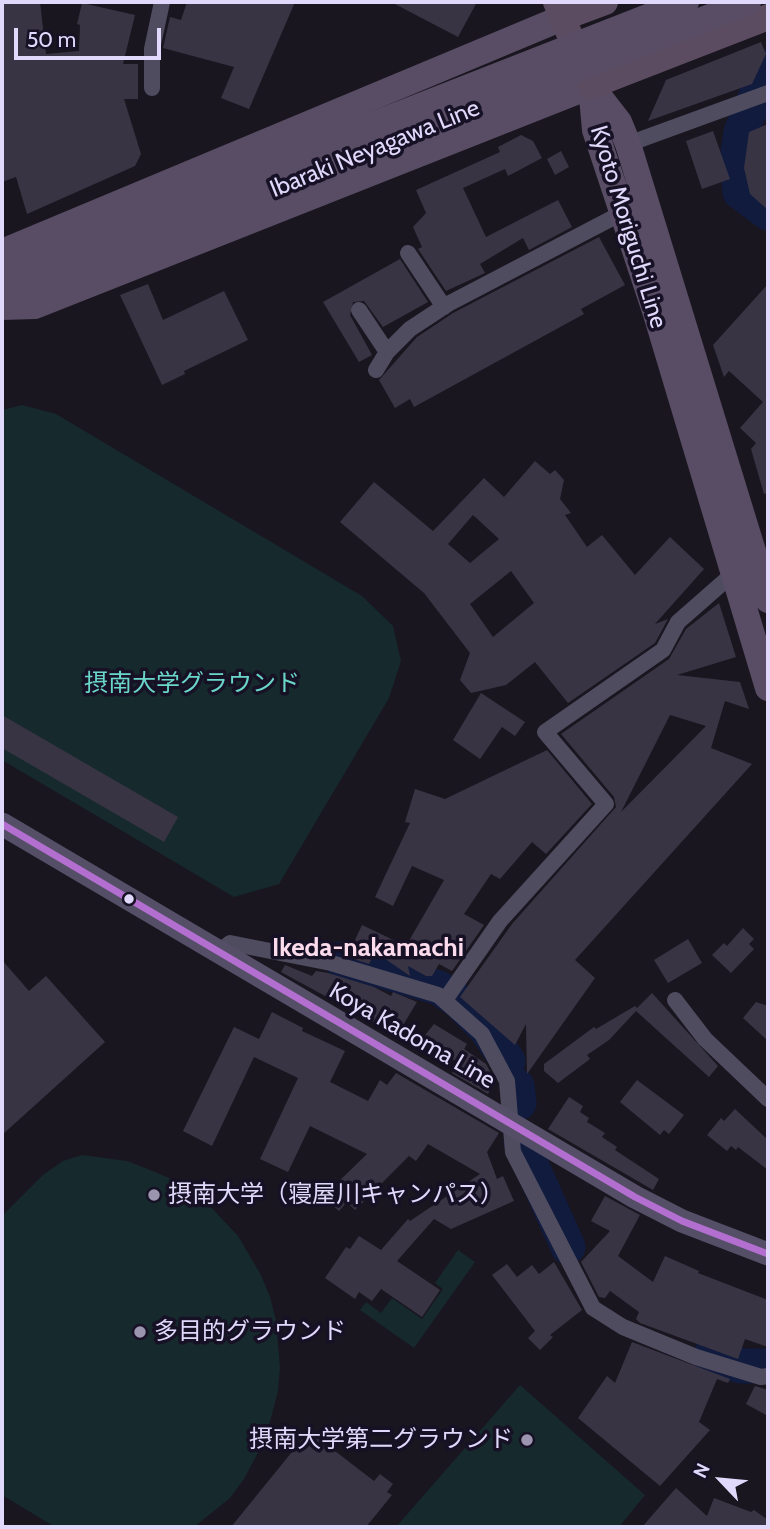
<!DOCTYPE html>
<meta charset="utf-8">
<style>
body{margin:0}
#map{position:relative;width:770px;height:1529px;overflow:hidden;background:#191620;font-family:Cabin,sans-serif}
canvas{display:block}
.frame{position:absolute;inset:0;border:4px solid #e1d9fc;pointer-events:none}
.north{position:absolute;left:686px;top:1445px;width:70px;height:70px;-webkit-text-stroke:5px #171125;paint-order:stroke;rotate:296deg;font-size:19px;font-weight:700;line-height:28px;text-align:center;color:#e1d9fc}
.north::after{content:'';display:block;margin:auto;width:24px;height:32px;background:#e1d9fc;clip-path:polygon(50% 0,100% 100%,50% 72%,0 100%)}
.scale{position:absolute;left:14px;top:28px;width:147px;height:32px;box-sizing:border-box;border:4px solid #e1d9fc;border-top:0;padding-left:9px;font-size:21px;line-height:24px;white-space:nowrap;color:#e1d9fc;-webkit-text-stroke:5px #171125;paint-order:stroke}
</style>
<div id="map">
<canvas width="770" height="1529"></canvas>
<div class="frame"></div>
<div class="north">N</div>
<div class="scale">50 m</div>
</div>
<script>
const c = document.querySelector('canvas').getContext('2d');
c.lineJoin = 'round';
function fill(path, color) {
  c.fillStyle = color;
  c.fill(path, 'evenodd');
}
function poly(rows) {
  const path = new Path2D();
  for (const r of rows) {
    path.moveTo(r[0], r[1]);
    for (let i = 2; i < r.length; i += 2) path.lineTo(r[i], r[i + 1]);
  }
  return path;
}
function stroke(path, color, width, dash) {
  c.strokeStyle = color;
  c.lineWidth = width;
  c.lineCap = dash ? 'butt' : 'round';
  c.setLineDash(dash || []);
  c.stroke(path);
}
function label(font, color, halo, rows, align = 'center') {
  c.font = font + ' Cabin,"Noto Sans JP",sans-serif';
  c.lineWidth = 7;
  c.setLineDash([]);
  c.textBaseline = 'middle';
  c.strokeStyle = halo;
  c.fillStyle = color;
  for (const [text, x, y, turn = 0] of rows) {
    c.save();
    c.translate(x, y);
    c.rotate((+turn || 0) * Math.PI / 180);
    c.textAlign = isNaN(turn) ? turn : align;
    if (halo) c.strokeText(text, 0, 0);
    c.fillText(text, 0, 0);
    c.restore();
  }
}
fill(poly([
 [22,405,56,414,362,596,393,626,401,661,389,698,279,884,234,897,2,760,2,410],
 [82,1155,127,1161,148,1169,169,1178,207,1203,238,1236,261,1275,270,1297,276,1320,280,1367,278,1391,266,1437,244,1479,230,1498,194,1527,55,1527,2,1495,2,1216,43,1175,63,1161],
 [458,1250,475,1262,414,1348,360,1310,366,1302,381,1313,392,1298,422,1319,443,1289,435,1283],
 [520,1385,645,1495,619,1527,396,1527]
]), '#16292d');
stroke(poly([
 [768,67,741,132,737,160,740,192,768,213],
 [340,959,439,988,457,1000,486,1029,508,1061],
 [517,1086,519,1103],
 [521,1142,568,1247],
 [710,1356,741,1366,768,1366]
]), '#101b3e', 35);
fill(poly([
 [2,2,40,2,46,54,79,51,80,25,77,24,82,3,135,15,123,64,138,64,138,99,124,99,141,154,135,166,27,214,16,177,2,182],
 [187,2,295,2,249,109,221,98,234,67,163,48,170,17,181,20],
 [391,2,477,2,458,37],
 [761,42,766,54,752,84,648,121,666,80],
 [768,124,768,210,750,194,744,168,749,132],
 [713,131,730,179,702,189,686,141],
 [521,135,533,141,542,158,508,176,505,169,463,188,486,237,558,200,572,227,529,250,523,238,480,264,485,273,446,291,418,249,422,247,413,227,426,213,416,190,500,152,498,147],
 [561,151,569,167,555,175,547,159],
 [599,237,625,285,581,309,584,314,414,407,410,399,395,408,379,380,417,337,453,313],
 [400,259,428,302,383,327,364,301,353,302,350,315,372,355,359,362,323,302],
 [148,284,163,320,224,291,248,340,184,371,185,374,162,385,120,295],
 [768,284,768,493,764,494,751,449,756,443,740,428,763,402,729,371,724,377,713,345],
 [535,461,550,474,555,470,564,480,560,499,571,513,565,515,587,547,602,535,635,575,670,537,704,569,655,624,668,619,655,643,568,703,535,662,506,685,471,693,460,680,470,653,424,593,340,522,374,482,433,531,484,478,504,497],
 [473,515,499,539,470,563,448,544],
 [511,571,534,603,493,637,470,604],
 [719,603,736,657,677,675,740,682,749,709,725,701,711,748,752,764,575,960,595,978,527,1074,526,1024,515,1045,460,997,512,924,616,807,614,797,561,734,669,659,686,629],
 [670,715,706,726,621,812],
 [481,693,525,722,515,736,502,727,480,759,453,740],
 [2,715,178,817,164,842,2,748],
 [547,750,592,804,546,854,532,842,500,879,491,874,464,914,484,925,452,971,439,964,432,976,426,976,408,966,410,976,375,952,369,964,347,957,362,925,406,946,444,880,412,866,393,906,375,897,410,823,405,822,415,789,445,799],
 [743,928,754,939,749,944,754,949,731,973,712,955,724,943,727,946],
 [688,939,702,963,668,983,654,960],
 [2,960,29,991,46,976,105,1042,2,1135],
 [285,965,312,976,316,971,328,973,374,987,391,996,393,992,417,1002,397,1035,281,972],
 [652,993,718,1066,709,1077,636,1011,609,1040,587,1055,590,1059,558,1083,544,1071,544,1064,594,1027,596,1029,635,1006,637,1008],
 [756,1002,768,1006,768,1041,743,1018],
 [272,1012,303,1028,302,1031,345,1051,330,1082,368,1101,380,1080,387,1085,396,1073,499,1133,487,1152,497,1179,503,1176,514,1201,451,1229,434,1219,397,1261,440,1290,422,1317,381,1289,372,1301,359,1292,355,1299,325,1278,346,1247,350,1249,359,1236,381,1250,408,1219,410,1221,480,1174,428,1144,416,1161,409,1156,355,1210,347,1202,339,1211,328,1201,336,1191,333,1187,367,1154,310,1126,288,1172,260,1159,298,1078,254,1057,212,1146,183,1131,234,1027,259,1039],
 [434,1024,467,1044,464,1049,486,1064,495,1081,488,1094,452,1073,459,1063,421,1040],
 [637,1080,684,1115,669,1134,664,1130,660,1135,620,1102],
 [569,1097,583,1106,580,1112,589,1118,587,1122,605,1133,602,1137,617,1147,615,1150,659,1179,653,1190,548,1129],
 [735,1109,768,1140,768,1170,738,1147,736,1150,731,1146,727,1151,707,1135,721,1118,724,1121],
 [605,1196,640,1215,618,1256,653,1282,665,1256,699,1271,698,1273,768,1300,768,1347,745,1339,738,1359,640,1323,636,1319,639,1312,610,1291,605,1298,599,1297,581,1262,610,1231,591,1221],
 [554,1262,582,1310,550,1335,553,1337,540,1350,528,1338,535,1331,492,1275,507,1264,517,1277,532,1265,539,1274],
 [632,1342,730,1379,728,1383,717,1379,699,1422,710,1430,660,1486,578,1418,607,1376,615,1383],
 [755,1386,768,1390,768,1416,746,1404],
 [309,1431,374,1481,380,1474,393,1484,387,1492,392,1495,366,1527,231,1527],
 [676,1488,707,1516,714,1498,751,1512,754,1510,768,1520,768,1527,642,1527]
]), '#393443');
stroke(poly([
 [152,88,152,49,162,2],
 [628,144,768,93],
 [408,253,444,307],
 [359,310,387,352],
 [376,370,387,352,410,329,448,304,622,213],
 [217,953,230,943,331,963,438,995,482,1034,507,1081,513,1152,593,1308,623,1327,696,1357,761,1377,768,1376],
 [445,1000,500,921,606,804,545,732,663,650,678,622,735,572],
 [675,1000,705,1039,768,1099]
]), '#4f4c60', 16);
stroke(poly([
 [2,824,635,1197,682,1221,768,1254]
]), '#544f66', 23);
stroke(poly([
 [591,86,595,130,656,314,768,688],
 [591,86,619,122,628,144,768,600],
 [2,252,562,18],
 [2,271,216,186],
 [2,296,223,209],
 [2,307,35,306,591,86]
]), '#584d64', 26);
stroke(poly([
 [556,2,591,86,768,17],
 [562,18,605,2]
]), '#5c4c61', 26);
stroke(poly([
 [216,186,686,2],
 [223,209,748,2]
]), '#584d64', 26);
stroke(poly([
 [2,824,635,1197,682,1221,768,1254]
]), '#b36fd0', 7);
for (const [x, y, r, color] of [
 [129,899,6,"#e1d9fc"],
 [154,1195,7,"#9b95af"],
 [140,1332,7,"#9b95af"],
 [527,1440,7,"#9b95af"]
]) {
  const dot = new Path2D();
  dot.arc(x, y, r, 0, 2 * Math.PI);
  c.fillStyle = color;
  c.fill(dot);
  stroke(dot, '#171125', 2.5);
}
label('24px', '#e1d9fc', '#171125', [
 ["Ibaraki Neyagawa Line",375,149,-22],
 ["Kyoto Moriguchi Line",628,227,73],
 ["Koya Kadoma Line",412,1036,30]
]);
label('24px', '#6ad6c9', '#171125', [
 ["摂南大学グラウンド",192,684]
]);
label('24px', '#e1d9fc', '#171125', [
 ["摂南大学（寝屋川キャンパス）",168,1195],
 ["多目的グラウンド",154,1332],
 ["摂南大学第二グラウンド",513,1440,"right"]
], 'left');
label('bold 26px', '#fcdbec', '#171125', [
 ["Ikeda-nakamachi",368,948]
]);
</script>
